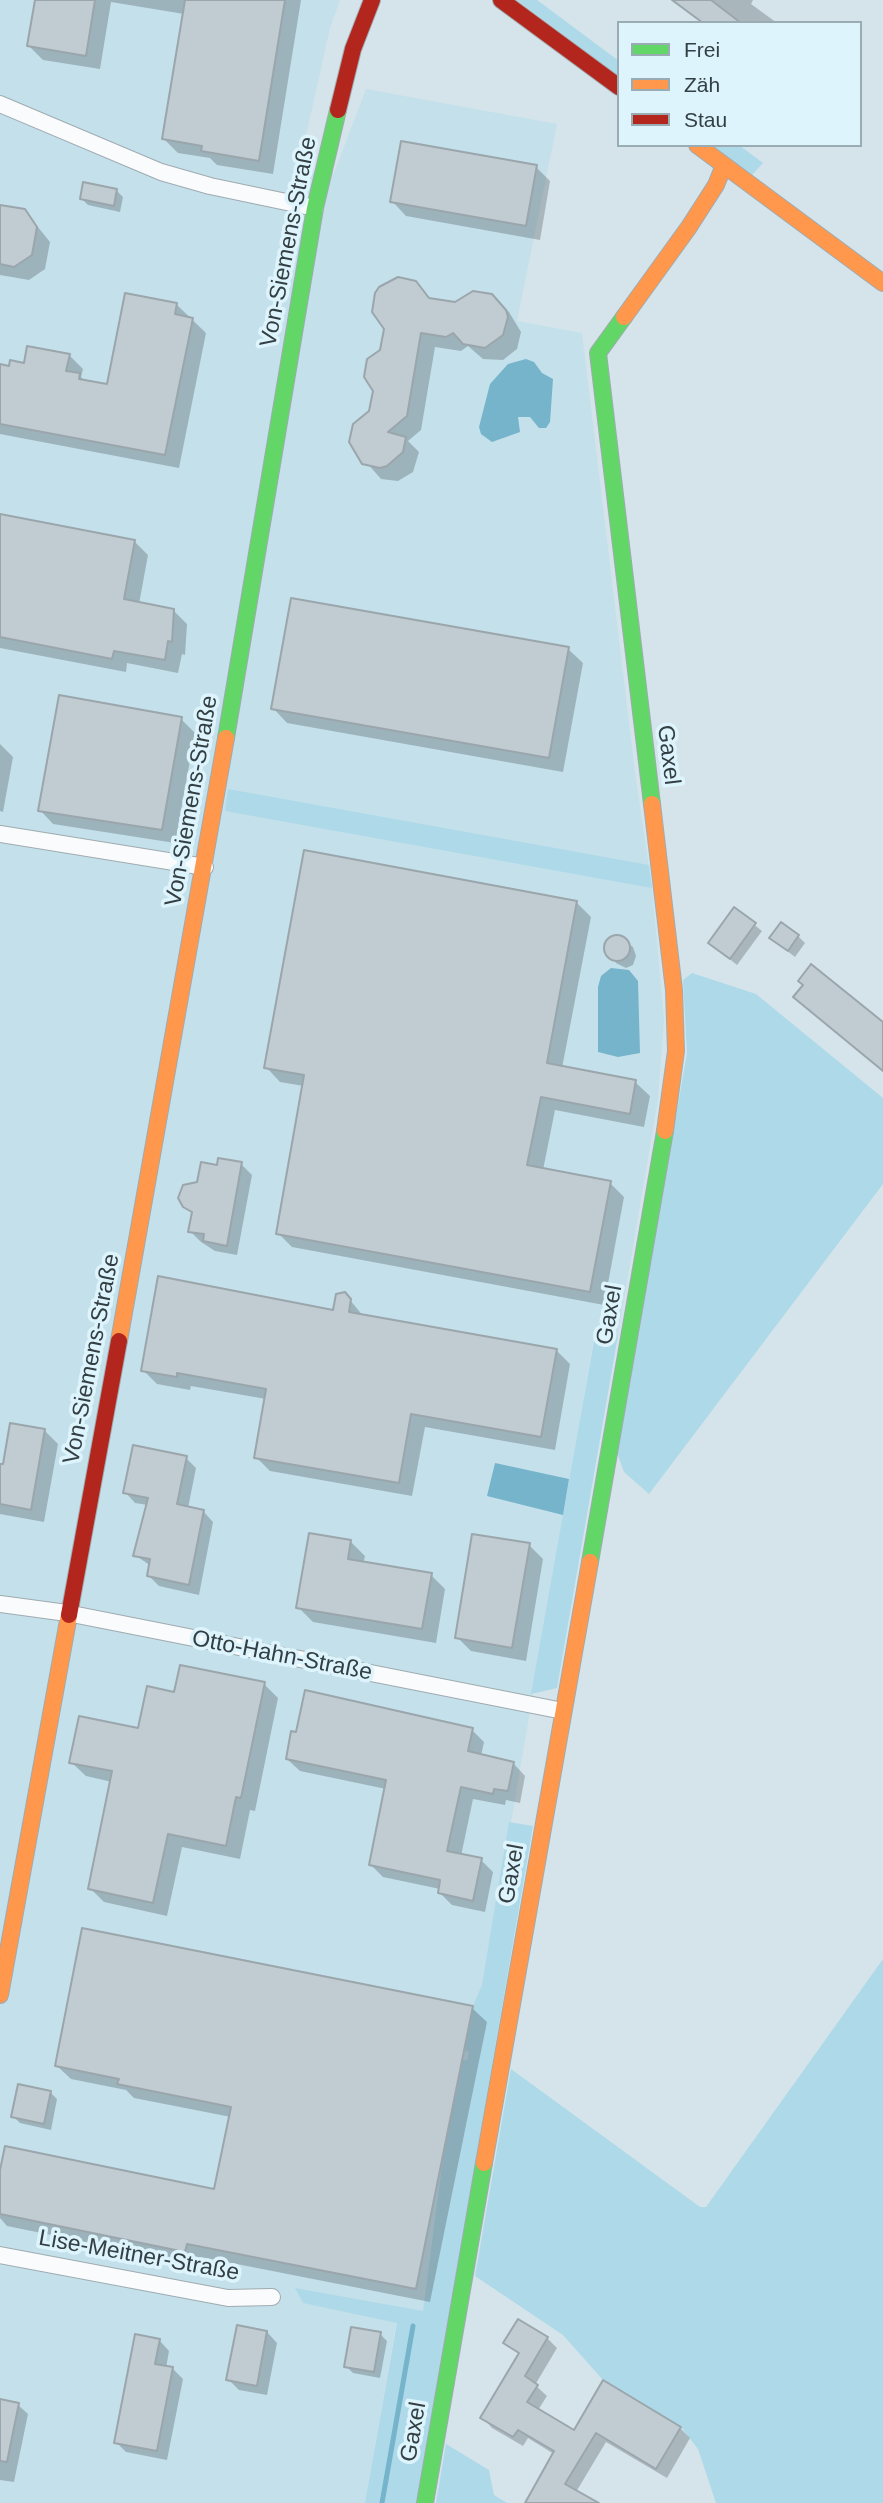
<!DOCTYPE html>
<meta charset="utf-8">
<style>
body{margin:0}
#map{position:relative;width:883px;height:2503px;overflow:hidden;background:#d4e4ea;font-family:Arial,sans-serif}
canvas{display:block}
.legend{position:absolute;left:617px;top:21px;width:245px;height:126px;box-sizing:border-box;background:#ddf4fd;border:2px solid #99acb3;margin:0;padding:9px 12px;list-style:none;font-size:21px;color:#333f43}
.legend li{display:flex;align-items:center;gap:14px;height:35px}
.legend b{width:35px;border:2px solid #99acb3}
</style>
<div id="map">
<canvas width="883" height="2503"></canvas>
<ul class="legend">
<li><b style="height:9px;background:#63d668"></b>Frei</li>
<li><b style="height:9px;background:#ff974d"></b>Zäh</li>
<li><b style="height:9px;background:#b3261e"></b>Stau</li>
</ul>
</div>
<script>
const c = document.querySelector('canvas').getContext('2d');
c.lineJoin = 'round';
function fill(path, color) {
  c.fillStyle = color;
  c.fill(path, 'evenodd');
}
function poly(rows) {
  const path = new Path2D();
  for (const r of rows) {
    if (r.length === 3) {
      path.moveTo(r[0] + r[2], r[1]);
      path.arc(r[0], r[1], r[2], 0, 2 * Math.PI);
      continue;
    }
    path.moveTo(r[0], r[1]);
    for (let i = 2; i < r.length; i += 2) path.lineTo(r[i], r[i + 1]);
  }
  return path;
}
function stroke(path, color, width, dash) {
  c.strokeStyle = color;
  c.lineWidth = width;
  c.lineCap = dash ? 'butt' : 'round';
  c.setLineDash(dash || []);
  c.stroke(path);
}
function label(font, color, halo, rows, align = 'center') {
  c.font = font + ' Arial,sans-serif';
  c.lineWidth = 7;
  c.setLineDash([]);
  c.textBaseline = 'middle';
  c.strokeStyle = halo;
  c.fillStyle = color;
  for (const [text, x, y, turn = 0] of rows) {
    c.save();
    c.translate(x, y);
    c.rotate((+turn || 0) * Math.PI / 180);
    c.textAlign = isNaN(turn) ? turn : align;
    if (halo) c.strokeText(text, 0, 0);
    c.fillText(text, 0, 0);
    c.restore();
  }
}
fill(poly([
 [0,0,340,0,330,28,298,171,334,173,366,89,557,124,517,321,582,333,635,772,652,888,664,1020,658,1099,618,1335,595,1331,482,1992,423,2312,399,2308,365,2503,0,2503]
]), '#c4e0eb');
fill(poly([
 [517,0,537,0,619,61,619,76],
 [711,145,739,145,763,163,752,175],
 [228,789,649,865,652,888,225,811],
 [692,973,756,994,883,1098,883,1184,649,1494,624,1472,617,1453,687,1053,683,980],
 [596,1330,618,1335,557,1688,531,1694],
 [509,1822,533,1826,417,2503,365,2503,397,2323,303,2303,295,2288,423,2311,444,2150,462,2060,467,2060,469,2052,465,2050,473,2006,482,1985],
 [883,1959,883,2503,716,2503,698,2449,681,2427,603,2380,563,2335,475,2276,511,2069,700,2207,706,2207],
 [446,2444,489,2470,494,2495,507,2503,436,2503]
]), '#aed9e8');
fill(poly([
 [526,359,534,362,542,373,553,379,550,422,546,428,539,428,530,417,518,417,520,432,492,442,481,434,479,427,490,384,508,364],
 [611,968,629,970,638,981,640,1053,618,1057,598,1052,598,987,601,976],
 [495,1463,569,1479,563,1515,487,1496]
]), '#75b4ca');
fill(poly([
 [37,0,301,0,273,174,217,165,210,158,178,153,164,139,184,14,111,2,100,69,43,60,29,46],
 [691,0,753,0,751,4,777,23,703,23],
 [536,167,550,181,540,240,406,216,392,201],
 [116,190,123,197,120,212,88,205,81,198],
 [0,206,25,211,50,242,45,269,29,280,0,275],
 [416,283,432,300,456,304,494,297,509,312,521,332,517,349,503,360,483,359,468,346,461,351,435,347,421,430,408,441,419,452,413,472,398,481,381,479,351,445,353,428,371,412,382,351],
 [176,304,206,333,179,468,0,434,0,366,10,368,69,355,83,369,81,377,86,382,109,386],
 [0,516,134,541,148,555,139,604,173,610,187,624,185,655,182,654,178,673,127,663,126,672,0,648],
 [568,649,583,663,563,772,287,723,273,708],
 [181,719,195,733,175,843,53,824,40,810],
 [0,744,13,757,3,812,0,811],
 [576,902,591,917,562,1068,635,1082,650,1096,644,1127,555,1110,543,1170,610,1183,624,1197,604,1305,292,1247,278,1233,304,1086,280,1082,266,1067],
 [735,909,762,931,737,965,710,943],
 [617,936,633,947,636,956,633,965,626,968,616,963,606,948,609,940],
 [798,936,805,943,795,957,778,944],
 [241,1164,252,1175,237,1255,215,1251,201,1242,190,1231,193,1214,181,1202,218,1167],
 [345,1294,364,1317,556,1350,570,1364,555,1450,425,1427,412,1496,270,1471,256,1457,266,1399,191,1386,190,1390,157,1384,143,1370,334,1312],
 [44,1430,58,1444,44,1522,0,1514,0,1465,4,1466],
 [186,1458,196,1468,188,1508,203,1511,213,1522,199,1595,159,1586,149,1576,151,1566,135,1555,148,1505,135,1503,125,1492],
 [350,1541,365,1556,363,1564,431,1575,445,1589,436,1643,313,1622,298,1607],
 [529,1545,543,1559,526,1661,471,1651,457,1637],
 [264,1684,278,1698,255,1811,250,1810,240,1859,182,1847,167,1916,104,1902,90,1888,112,1782,86,1776,71,1762,139,1730,176,1694],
 [472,1730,484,1742,481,1756,513,1763,525,1776,520,1803,506,1800,505,1805,473,1799,461,1856,481,1860,493,1872,485,1912,452,1905,440,1893,440,1889,383,1877,371,1865,386,1789,300,1771,287,1759],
 [472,2008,487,2022,430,2302,201,2257,199,2265,7,2226,0,2218,0,2178,215,2191,231,2117,134,2098,126,2090,71,2079,56,2065],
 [50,2092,57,2099,51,2130,20,2123,13,2116],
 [267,2332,277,2343,267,2395,239,2390,228,2379],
 [380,2334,387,2341,380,2378,353,2373,346,2366],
 [547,2338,557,2348,535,2385,547,2396,538,2410,575,2433,680,2428,690,2438,667,2478,606,2442,576,2492,595,2503,527,2503,554,2454,528,2438,523,2446,492,2428,483,2418,520,2355,506,2343],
 [159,2340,169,2351,166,2368,173,2369,183,2379,167,2460,126,2452,116,2442],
 [0,2401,18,2405,28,2414,14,2482,0,2480]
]), '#0003');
stroke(poly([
 [382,2503,413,2326]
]), '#75b4ca', 5);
const building = poly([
 [35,0,95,0,86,56,27,46,35,0],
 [185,0,285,0,259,161,201,151,202,146,162,139,185,0],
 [672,0,711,0,741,23,703,23,672,0],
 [401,141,537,165,526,226,390,202,401,141],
 [83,182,117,189,114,206,80,199,83,182],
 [0,205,25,209,37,227,32,255,14,267,0,264,0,205],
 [398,277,416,281,429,298,455,302,473,291,492,294,506,310,508,317,503,335,485,348,463,344,453,333,446,337,421,333,407,416,388,432,406,437,403,452,387,466,380,468,362,464,349,442,353,424,369,411,373,391,364,377,367,359,380,350,384,329,372,312,375,293,379,287,398,277],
 [125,293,177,303,175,314,193,318,165,455,0,424,0,364,9,366,10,360,24,363,27,346,70,354,66,371,80,373,79,379,107,384,125,293],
 [0,514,135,540,124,599,174,609,172,642,168,641,165,660,114,651,112,659,0,637,0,514],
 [291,598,569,647,549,758,271,709,291,598],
 [59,695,182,717,162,830,38,811,59,695],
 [304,850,577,901,547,1063,636,1080,630,1114,541,1097,527,1165,611,1181,590,1292,276,1234,304,1075,264,1068,304,850],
 [734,907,756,923,730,959,708,943,734,907],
 [781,922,799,935,788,951,769,938,781,922],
 [617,948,13],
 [811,964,883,1022,883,1071,793,997,803,985,798,981,811,964],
 [218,1158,242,1162,227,1246,203,1241,204,1234,188,1232,192,1212,183,1207,178,1198,183,1185,197,1182,201,1162,217,1165,218,1158],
 [158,1276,333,1310,336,1294,345,1292,351,1299,349,1312,557,1349,541,1437,411,1414,399,1483,254,1458,266,1389,177,1373,177,1377,141,1371,158,1276],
 [10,1423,45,1429,31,1510,0,1504,0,1464,3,1464,10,1423],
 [133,1445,187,1456,177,1504,204,1510,189,1585,147,1576,150,1559,133,1556,148,1498,123,1493,133,1445],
 [309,1533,351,1540,348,1559,432,1573,422,1629,296,1608,309,1533],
 [472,1534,530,1543,512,1648,455,1638,472,1534],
 [180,1665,265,1682,241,1798,236,1797,226,1846,168,1834,153,1903,88,1889,112,1771,69,1763,79,1716,138,1728,147,1686,174,1692,180,1665],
 [305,1690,473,1728,468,1751,514,1762,508,1791,494,1789,493,1794,461,1787,447,1851,482,1858,473,1901,438,1893,440,1880,369,1865,386,1780,286,1759,291,1731,296,1732,305,1690],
 [82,1928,473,2006,416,2289,187,2244,185,2252,0,2214,0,2170,5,2146,214,2189,231,2107,117,2084,119,2079,55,2066,82,1928],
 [18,2084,51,2091,44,2124,11,2117,18,2084],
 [518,2319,548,2337,525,2376,538,2385,527,2402,574,2430,603,2380,681,2427,656,2469,596,2433,565,2484,599,2503,525,2503,554,2451,518,2430,513,2437,480,2418,519,2353,503,2343,518,2319],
 [237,2325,267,2331,257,2386,226,2380,237,2325],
 [351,2327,381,2332,374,2372,344,2367,351,2327],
 [135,2334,160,2339,155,2364,173,2367,157,2451,114,2443,135,2334],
 [0,2399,19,2403,7,2462,0,2461,0,2399]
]);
fill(building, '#c0ccd1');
stroke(building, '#9aa6ab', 2);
const street = poly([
 [0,104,161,172,210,186,315,208],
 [0,834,205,867],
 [0,1604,67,1613,563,1711],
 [0,2255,228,2298,272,2297]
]);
const fast = poly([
 [624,317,598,353,652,804],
 [226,738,315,208,338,110],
 [590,1562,665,1131],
 [425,2503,484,2163]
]);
const slow = poly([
 [697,145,883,283],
 [624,317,689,227,716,185,724,165],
 [652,804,674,990,676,1051,665,1131],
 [119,1341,226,738],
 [0,1995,69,1615],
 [484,2163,590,1562]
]);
const jam = poly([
 [501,0,619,87],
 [338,110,353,49,372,0],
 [69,1615,119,1341]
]);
stroke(street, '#9fabb0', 18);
stroke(fast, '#9fabb0', 18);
stroke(slow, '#9fabb0', 18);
stroke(jam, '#9fabb0', 18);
stroke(street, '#f9fbfc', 16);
stroke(fast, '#63d668', 16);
stroke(slow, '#ff974d', 16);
stroke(jam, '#b3261e', 16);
label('23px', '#333f43', '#ddf4fd', [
 ["Von-Siemens-Straße",289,242,-79],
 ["Gaxel",668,755,83],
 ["Von-Siemens-Straße",192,801,-80],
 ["Gaxel",610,1315,-80],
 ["Von-Siemens-Straße",92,1359,-79],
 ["Otto-Hahn-Straße",282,1656,11],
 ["Gaxel",512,1874,-80],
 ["Lise-Meitner-Straße",139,2256,10],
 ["Gaxel",414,2432,-80]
]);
</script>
